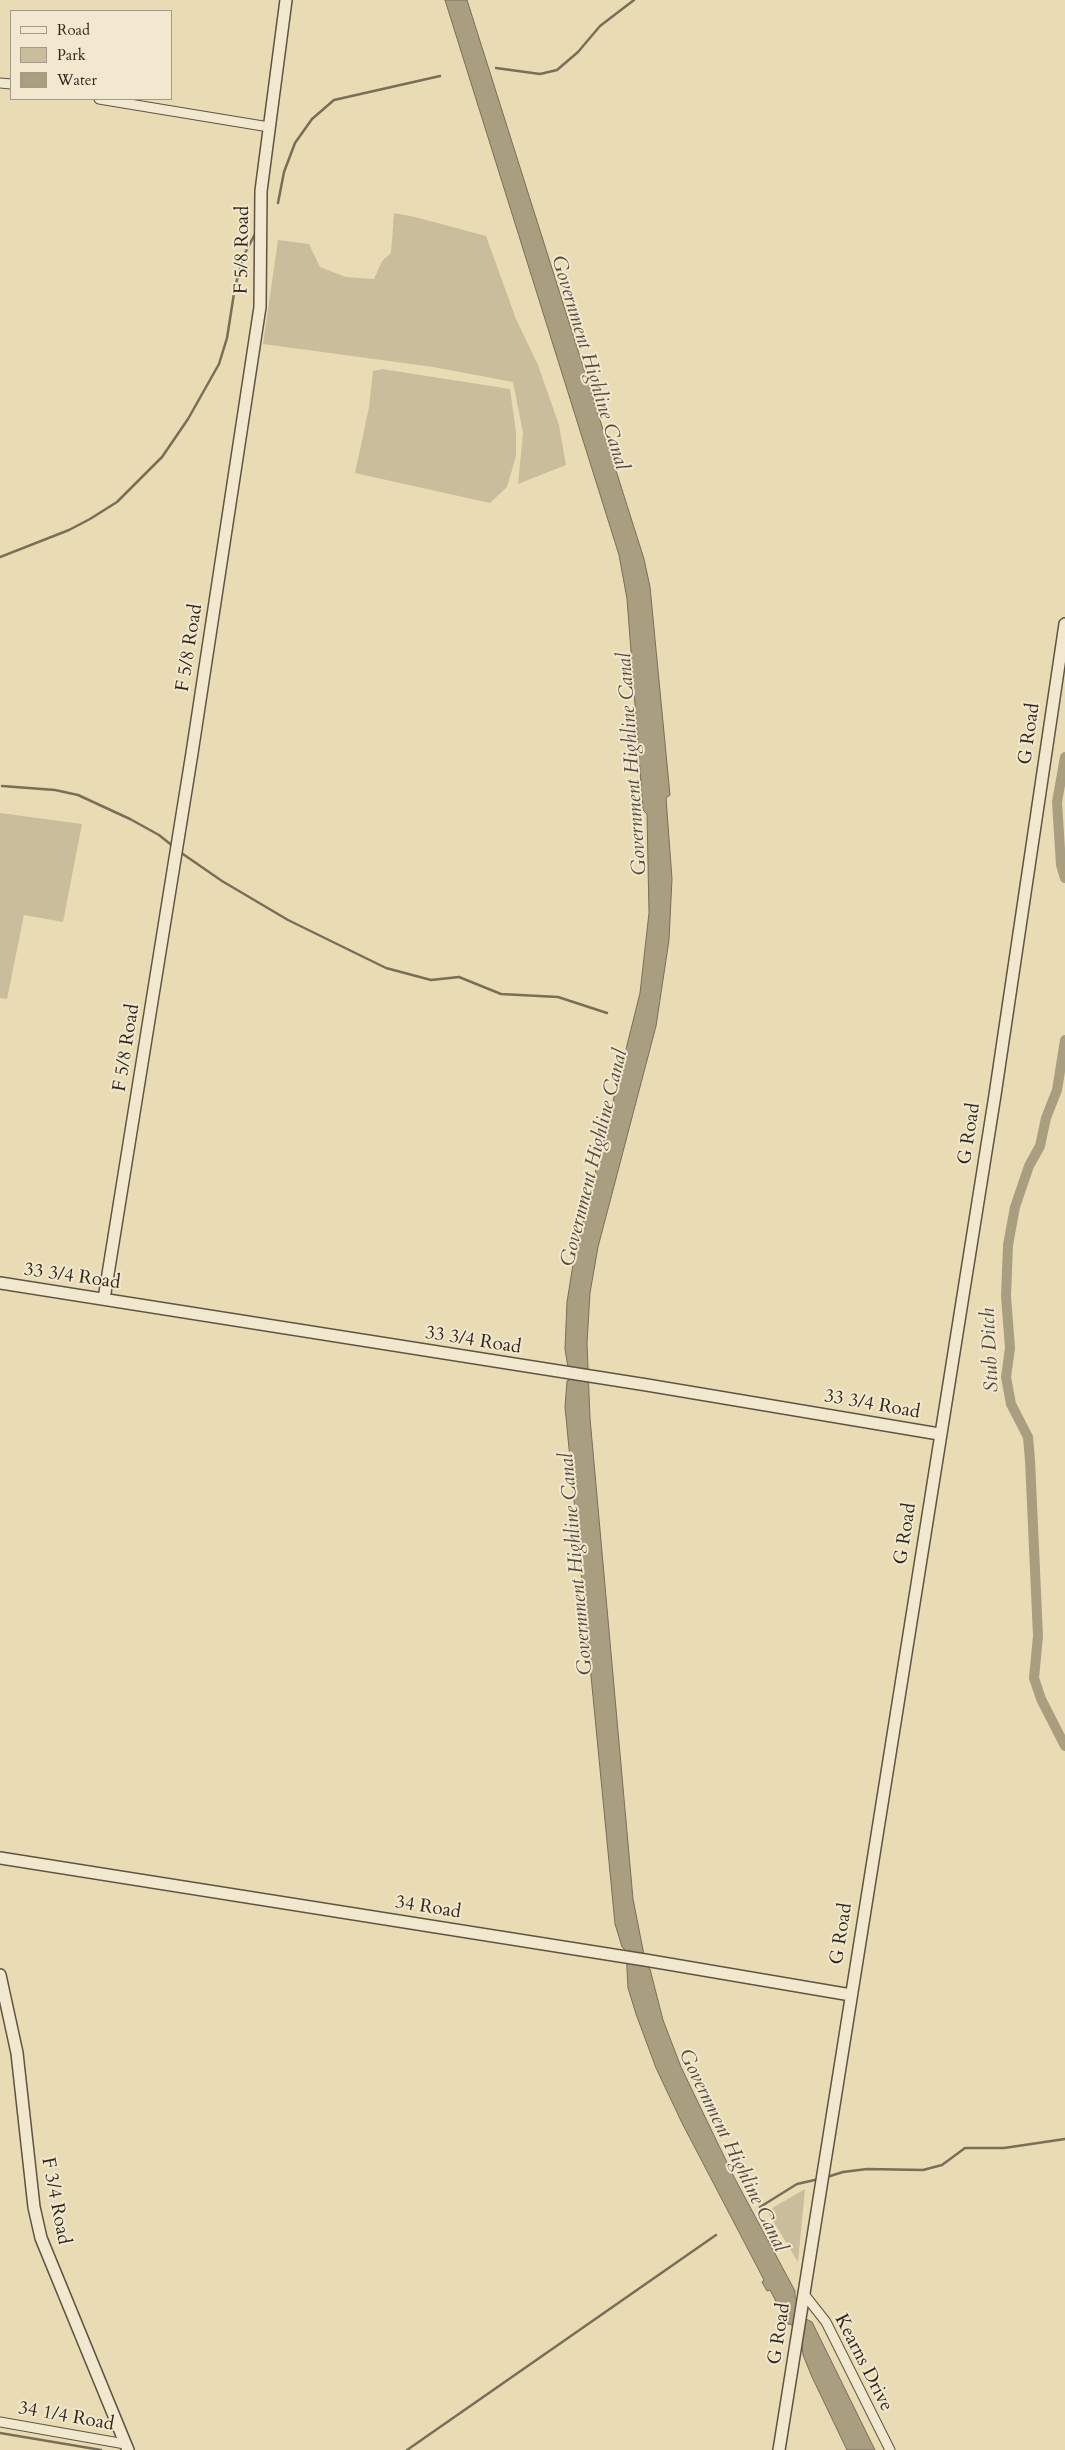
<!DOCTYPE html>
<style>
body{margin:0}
#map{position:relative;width:1065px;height:2450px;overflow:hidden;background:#e9dcb5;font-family:Cardo,serif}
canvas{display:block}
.legend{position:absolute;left:10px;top:10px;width:162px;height:90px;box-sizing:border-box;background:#f1e8cf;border:1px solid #a49a87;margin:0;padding:6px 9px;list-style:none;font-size:15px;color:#30261b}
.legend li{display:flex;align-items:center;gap:10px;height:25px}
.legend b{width:25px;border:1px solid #a49a87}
</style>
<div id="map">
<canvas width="1065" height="2450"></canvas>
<ul class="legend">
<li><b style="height:6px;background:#f1e8cf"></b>Road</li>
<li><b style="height:14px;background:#cabd9b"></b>Park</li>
<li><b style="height:14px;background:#aa9e81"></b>Water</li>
</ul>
</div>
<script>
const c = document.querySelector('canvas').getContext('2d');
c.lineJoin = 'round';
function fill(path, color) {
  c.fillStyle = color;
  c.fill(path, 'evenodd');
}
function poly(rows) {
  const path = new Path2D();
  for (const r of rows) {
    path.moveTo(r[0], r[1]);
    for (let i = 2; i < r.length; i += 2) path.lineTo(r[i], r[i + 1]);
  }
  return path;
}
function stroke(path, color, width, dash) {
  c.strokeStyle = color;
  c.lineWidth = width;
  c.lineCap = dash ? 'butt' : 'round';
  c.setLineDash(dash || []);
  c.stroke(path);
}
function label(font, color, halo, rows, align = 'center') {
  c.font = font + ' Cardo,serif';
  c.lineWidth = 4;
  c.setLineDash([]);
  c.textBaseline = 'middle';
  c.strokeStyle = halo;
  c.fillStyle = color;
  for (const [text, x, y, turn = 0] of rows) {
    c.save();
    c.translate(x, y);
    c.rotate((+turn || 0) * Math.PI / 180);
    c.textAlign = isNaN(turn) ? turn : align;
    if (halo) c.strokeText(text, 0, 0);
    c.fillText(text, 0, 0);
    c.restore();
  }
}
fill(poly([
 [394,213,415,217,486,236,516,319,538,365,559,425,566,465,518,484,523,433,513,382,433,367,263,344,278,240,309,244,320,267,346,277,374,279,382,261,391,253],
 [382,369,510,389,516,432,516,456,507,487,490,503,355,473,369,407,373,371],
 [0,813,82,824,63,922,24,915,7,999,0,998],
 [805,2189,798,2262,767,2211]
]), '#cabd9b');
const water = poly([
 [445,0,467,0,644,559,650,587,670,795,666,798,672,879,669,940,656,1026,598,1247,590,1293,587,1343,590,1418,633,1899,646,1965,650,1969,663,2020,681,2067,734,2177,795,2291,795,2297,806,2319,812,2322,875,2450,847,2450,812,2377,803,2355,802,2345,792,2325,788,2324,770,2290,767,2291,762,2282,764,2280,682,2123,656,2068,636,2014,628,1988,626,1951,622,1947,615,1924,565,1407,567,1381,570,1380,565,1349,567,1302,574,1258,640,993,649,913,647,814,643,810,627,599,619,555,445,0]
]);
fill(water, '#aa9e81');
stroke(water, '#796e58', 1);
stroke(poly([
 [496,68,540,74,557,70,578,52,600,26,634,0],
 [278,203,284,172,295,143,312,119,334,100,440,76],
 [0,557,69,530,90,519,117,502,162,457,188,419,219,364,227,338,235,287,244,255,255,234],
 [2,786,55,790,78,795,130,819,159,835,174,847],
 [180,852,222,881,288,920,386,968,431,980,459,977,501,994,558,997,607,1013],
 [827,2177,843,2172,867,2169,923,2170,942,2165,965,2148,1004,2148,1065,2139],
 [760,2207,797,2184,819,2179],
 [0,2433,101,2450],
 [407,2450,716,2235]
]), '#796e58', 2.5);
stroke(poly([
 [1065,757,1057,802,1061,865,1065,878],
 [1065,1040,1057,1090,1046,1118,1040,1146,1029,1166,1015,1207,1008,1245,1006,1296,1010,1348,1006,1377,1011,1404,1028,1437,1030,1460,1038,1636,1034,1678,1041,1699,1065,1746]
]), '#aa9e81', 10);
const minor = poly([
 [0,83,11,84],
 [99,99,269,127],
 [804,2294,826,2322,890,2450],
 [0,2422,125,2444]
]);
const tertiary = poly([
 [0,1283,647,1385,939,1434],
 [104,1299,192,753,260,307,261,191,286,0],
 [0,1858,645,1960,851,1995],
 [0,1975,17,2053,34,2207,41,2238,128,2450],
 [779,2450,995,1095,1065,624]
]);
stroke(minor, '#5e5442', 11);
stroke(tertiary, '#5e5442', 14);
stroke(minor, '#f1e8cf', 9);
stroke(tertiary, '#f1e8cf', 11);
label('19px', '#30261b', '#f1e8cf', [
 ["F 5/8 Road",243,250,-89],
 ["F 5/8 Road",190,648,-81],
 ["G Road",1030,734,-82],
 ["F 5/8 Road",127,1048,-81],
 ["G Road",970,1134,-81],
 ["33 3/4 Road",72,1277,8],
 ["33 3/4 Road",473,1341,9],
 ["33 3/4 Road",872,1405,10],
 ["G Road",906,1534,-81],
 ["34 Road",428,1908,9],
 ["G Road",842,1934,-81],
 ["F 3/4 Road",55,2201,79],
 ["G Road",780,2334,-81],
 ["Kearns Drive",863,2363,63],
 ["34 1/4 Road",66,2417,10]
]);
label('italic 20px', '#554a3a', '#f1e8cf', [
 ["Government Highline Canal",589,363,73],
 ["Government Highline Canal",633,764,-94],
 ["Government Highline Canal",595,1158,-76],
 ["Stub Ditch",991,1350,-93],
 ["Government Highline Canal",577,1564,-95],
 ["Government Highline Canal",732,2151,64]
]);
</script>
